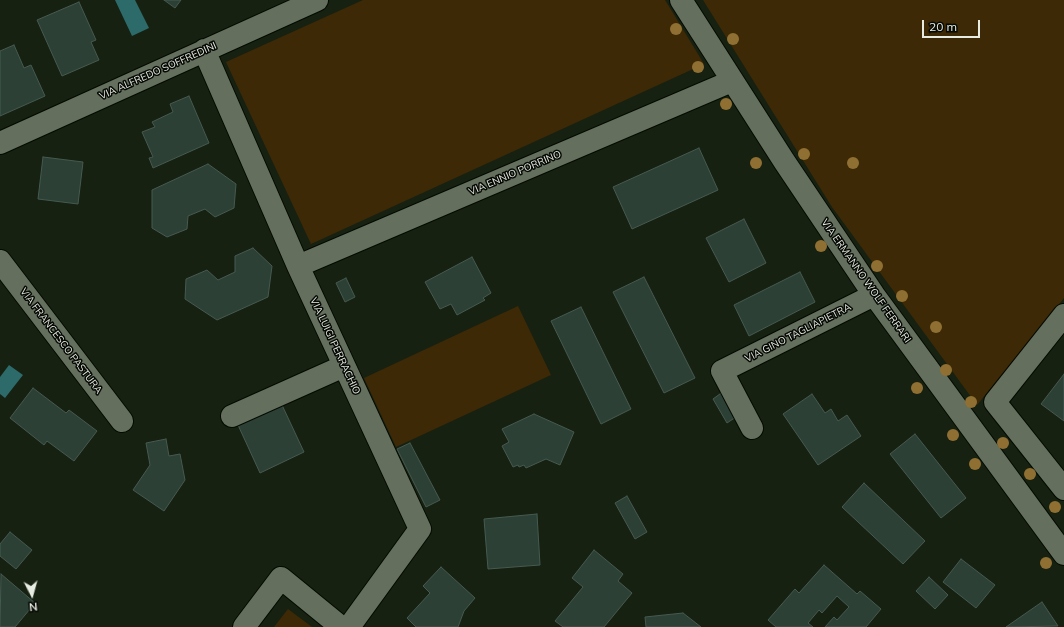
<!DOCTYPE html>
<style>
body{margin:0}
#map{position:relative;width:1064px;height:627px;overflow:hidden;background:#172111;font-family:Mulish,sans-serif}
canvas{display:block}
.north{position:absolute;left:12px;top:575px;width:40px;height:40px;-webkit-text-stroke:3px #060904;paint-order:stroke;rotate:174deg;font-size:11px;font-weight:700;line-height:16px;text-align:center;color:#e6ece2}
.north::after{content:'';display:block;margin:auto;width:14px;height:18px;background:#e6ece2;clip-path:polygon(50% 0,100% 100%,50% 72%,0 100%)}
.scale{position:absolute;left:922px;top:20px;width:58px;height:18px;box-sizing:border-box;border:2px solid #e6ece2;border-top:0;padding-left:5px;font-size:12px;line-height:14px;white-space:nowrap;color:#e6ece2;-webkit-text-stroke:3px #060904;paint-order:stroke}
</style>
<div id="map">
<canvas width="1064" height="627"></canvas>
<div class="north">N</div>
<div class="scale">20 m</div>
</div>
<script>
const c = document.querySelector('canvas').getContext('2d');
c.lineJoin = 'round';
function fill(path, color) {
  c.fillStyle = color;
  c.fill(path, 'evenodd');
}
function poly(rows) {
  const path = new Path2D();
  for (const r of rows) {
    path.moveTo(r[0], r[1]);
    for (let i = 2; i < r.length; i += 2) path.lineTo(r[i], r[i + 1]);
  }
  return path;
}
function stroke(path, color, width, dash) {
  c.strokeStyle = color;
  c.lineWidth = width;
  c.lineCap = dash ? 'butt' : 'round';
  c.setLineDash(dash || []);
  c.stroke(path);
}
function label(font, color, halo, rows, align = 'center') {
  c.font = font + ' Mulish,sans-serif';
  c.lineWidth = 3;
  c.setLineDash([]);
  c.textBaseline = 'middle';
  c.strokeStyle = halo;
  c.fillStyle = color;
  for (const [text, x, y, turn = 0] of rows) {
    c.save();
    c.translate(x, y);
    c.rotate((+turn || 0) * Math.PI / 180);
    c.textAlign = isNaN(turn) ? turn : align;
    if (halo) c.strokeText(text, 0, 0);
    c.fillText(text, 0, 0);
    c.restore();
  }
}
fill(poly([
 [363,0,665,0,704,64,311,244,226,62],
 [703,0,1064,0,1064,298,977,405,832,207],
 [518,306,551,375,396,447,364,378],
 [288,609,312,627,274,627]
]), '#3e2906');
fill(poly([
 [115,0,135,0,149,28,132,36],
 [9,365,23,375,5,398,0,394,0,377]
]), '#2c6b6a');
const building = poly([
 [164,0,181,0,175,8,164,0],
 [79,2,96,40,91,42,99,60,62,76,37,20,79,2],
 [14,45,24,68,31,65,45,96,0,116,0,51,14,45],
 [189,96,209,143,153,168,149,158,153,157,142,132,155,127,152,122,173,112,170,104,189,96],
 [699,148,718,190,632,229,613,187,699,148],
 [43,157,83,162,78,204,38,199,43,157],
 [208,164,236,184,234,208,215,217,205,209,188,216,187,229,167,237,152,228,152,190,208,164],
 [744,219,766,263,729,282,706,238,744,219],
 [253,248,272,266,268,297,217,320,185,299,186,279,207,270,218,280,235,272,235,256,253,248],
 [472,257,491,293,483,298,485,300,457,315,451,304,440,309,425,282,472,257],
 [800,272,815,302,749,336,734,305,800,272],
 [644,277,695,378,664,393,613,292,644,277],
 [346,278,355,297,345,302,336,283,346,278],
 [581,307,631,409,601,424,551,321,581,307],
 [1064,374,1064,421,1041,404,1064,374],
 [33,388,66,413,69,410,97,431,74,461,47,441,44,445,10,418,33,388],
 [724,391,739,415,727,423,713,399,724,391],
 [812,394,825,413,831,409,838,421,847,415,861,436,818,465,783,414,812,394],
 [282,405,304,452,260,473,238,425,282,405],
 [534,414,574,432,560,465,546,459,526,468,524,465,519,467,518,465,513,467,502,446,509,442,502,429,534,414],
 [915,434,966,498,941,518,890,454,915,434],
 [166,439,169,456,180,454,185,480,164,511,133,490,150,465,146,443,166,439],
 [410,443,440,500,426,507,397,449,410,443],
 [864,483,925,541,903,564,842,507,864,483],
 [627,496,647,532,635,539,615,503,627,496],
 [537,514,540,565,488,569,484,519,537,514],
 [10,532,32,550,16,569,0,556,0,544,10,532],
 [594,550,623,574,618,581,632,593,604,627,563,627,555,621,583,587,572,578,594,550],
 [961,559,995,585,976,608,943,582,961,559],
 [824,565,857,594,860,591,881,609,866,627,825,627,834,617,837,620,849,607,837,596,822,613,819,610,808,623,813,627,776,627,768,620,795,589,799,593,824,565],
 [441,567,475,598,464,611,458,627,416,627,407,618,430,593,423,586,441,567],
 [1,574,35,603,15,627,0,627,1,574],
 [929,577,948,595,935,609,916,591,929,577],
 [1042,602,1058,626,1006,627,1042,602],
 [683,613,701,627,646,627,645,617,683,613]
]);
fill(building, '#2c4036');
stroke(building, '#455a50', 1);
const minor = poly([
 [681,0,784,161,874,295,1064,554],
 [204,50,298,266,420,529,349,627],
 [0,143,317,0],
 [0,261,122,421],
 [298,266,732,81],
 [1064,315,995,402,1064,489],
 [232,416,344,366],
 [752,428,722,371,874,295],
 [244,627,281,578,341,627]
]);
stroke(minor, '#040a01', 24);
stroke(minor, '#646f5d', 22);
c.fillStyle = '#8f7032';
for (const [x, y] of [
 [676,29],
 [733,39],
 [698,67],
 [726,104],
 [804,154],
 [756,163],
 [853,163],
 [821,246],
 [877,266],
 [902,296],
 [936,327],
 [946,370],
 [917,388],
 [971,402],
 [953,435],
 [1003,443],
 [975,464],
 [1030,474],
 [1055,507],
 [1046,563]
]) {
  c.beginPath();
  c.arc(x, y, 6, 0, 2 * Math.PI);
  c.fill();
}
label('10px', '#e6ece2', '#060904', [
 ["VIA ALFREDO SOFFREDINI",158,71,-24],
 ["VIA ENNIO PORRINO",515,173,-23],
 ["VIA ERMANNO WOLF FERRARI",866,281,55],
 ["VIA GINO TAGLIAPIETRA",798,333,-27],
 ["VIA FRANCESCO PASTURA",61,341,53],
 ["VIA LUIGI PERRACHIO",335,346,65]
]);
</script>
